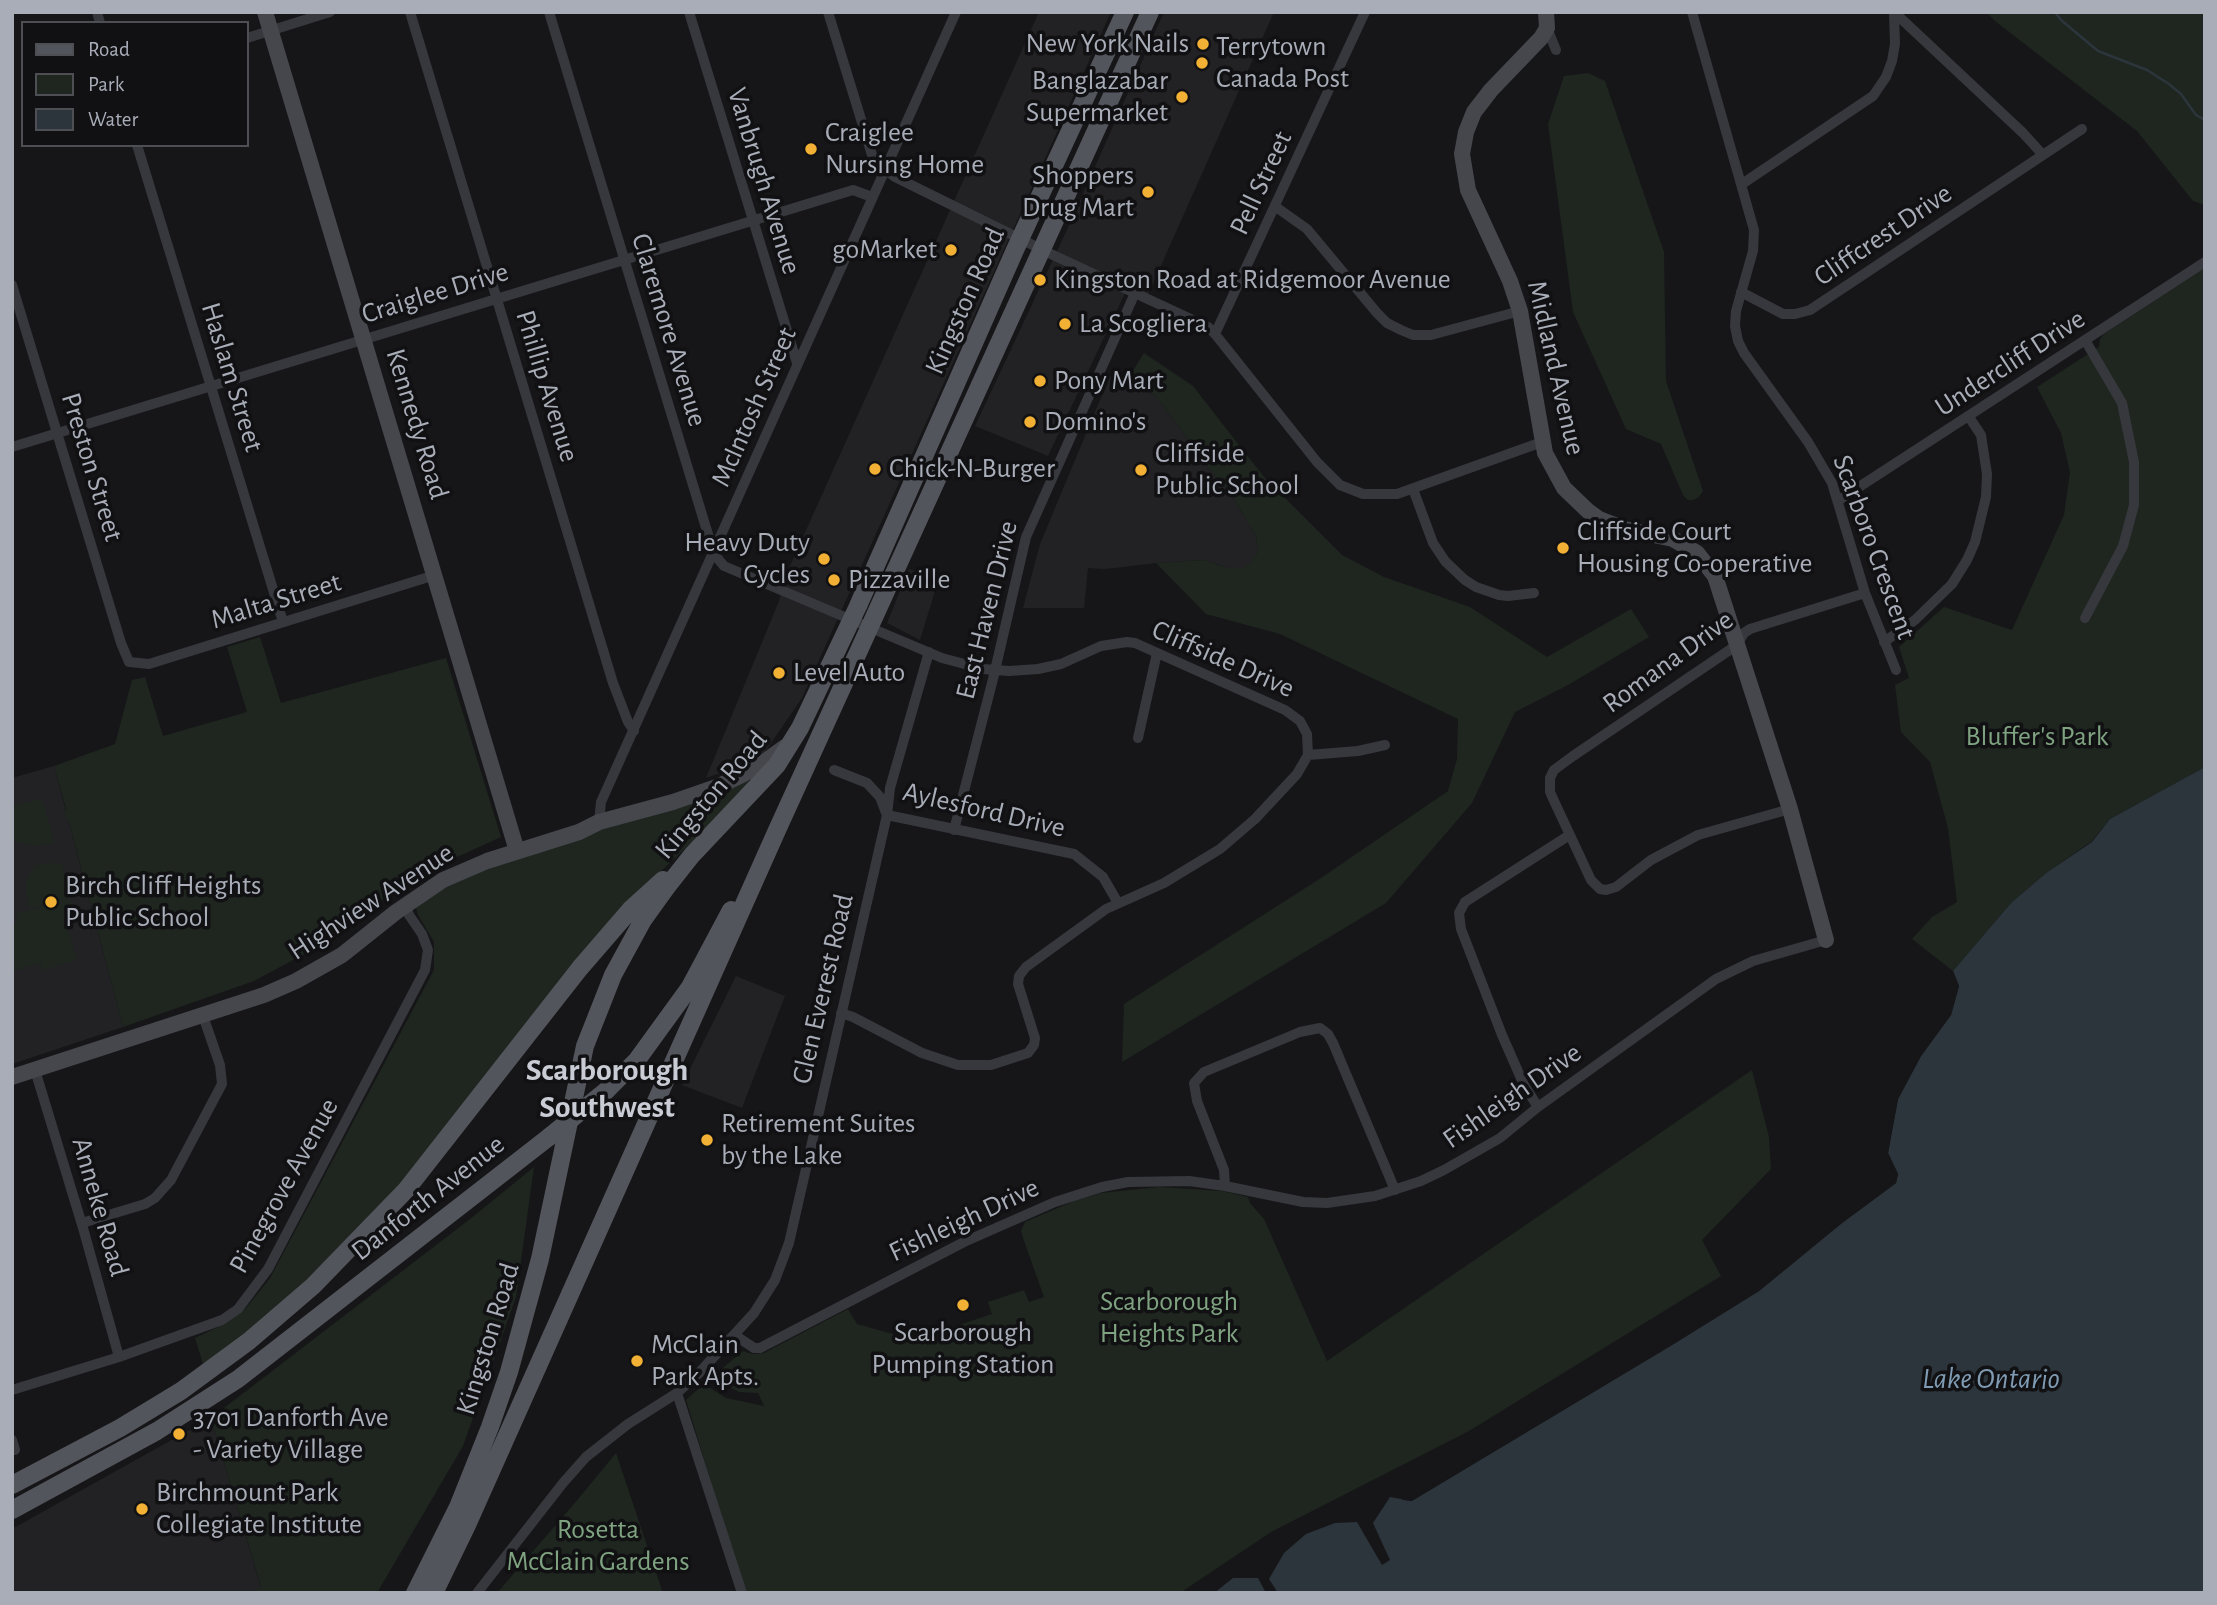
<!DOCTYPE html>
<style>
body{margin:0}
#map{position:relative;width:2217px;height:1605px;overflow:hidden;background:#161618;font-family:"Alegreya Sans",sans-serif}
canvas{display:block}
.frame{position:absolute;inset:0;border:14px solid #a8adb8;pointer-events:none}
.legend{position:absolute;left:21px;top:21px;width:228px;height:126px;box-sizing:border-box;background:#111113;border:2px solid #4d4f55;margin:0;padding:9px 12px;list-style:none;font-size:21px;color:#a8adb8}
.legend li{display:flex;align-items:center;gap:14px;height:35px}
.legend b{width:35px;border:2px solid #4d4f55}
</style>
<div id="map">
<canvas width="2217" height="1605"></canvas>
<div class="frame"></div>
<ul class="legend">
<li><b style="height:9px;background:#53555c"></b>Road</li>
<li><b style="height:19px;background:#1e261f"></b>Park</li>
<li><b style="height:19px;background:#2c353c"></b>Water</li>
</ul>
</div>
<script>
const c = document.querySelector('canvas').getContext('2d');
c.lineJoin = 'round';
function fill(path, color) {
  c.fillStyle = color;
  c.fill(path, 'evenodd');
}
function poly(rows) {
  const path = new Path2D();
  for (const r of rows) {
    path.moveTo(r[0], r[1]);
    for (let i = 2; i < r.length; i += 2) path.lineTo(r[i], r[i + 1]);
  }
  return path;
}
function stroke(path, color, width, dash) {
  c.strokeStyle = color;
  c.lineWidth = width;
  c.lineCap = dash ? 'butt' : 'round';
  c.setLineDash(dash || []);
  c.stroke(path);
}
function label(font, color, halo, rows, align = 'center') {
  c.font = font + ' "Alegreya Sans",sans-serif';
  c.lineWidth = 7;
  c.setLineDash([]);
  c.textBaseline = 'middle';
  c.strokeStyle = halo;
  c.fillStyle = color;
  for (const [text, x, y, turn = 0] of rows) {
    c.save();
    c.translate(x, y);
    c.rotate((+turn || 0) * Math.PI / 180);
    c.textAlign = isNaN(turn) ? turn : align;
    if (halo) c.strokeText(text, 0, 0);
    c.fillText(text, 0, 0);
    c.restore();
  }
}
fill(poly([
 [1039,12,1111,12,802,698,760,759,706,778,779,601,785,577],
 [1164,12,1274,12,1147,297,1127,289,1048,456,975,426,1065,234],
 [1110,376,1133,382,1138,388,1155,395,1186,436,1192,449,1230,492,1256,536,1258,552,1252,563,1244,568,1229,568,1204,560,1156,563,1105,569,1088,568,1084,608,1023,608,1040,544],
 [909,569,939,578,920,640,887,623],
 [54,766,123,1027,12,1064,12,778],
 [736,976,785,996,742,1108,682,1085],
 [211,1418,261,1588,251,1593,12,1593,12,1529]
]), '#222225');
fill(poly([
 [1986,12,2205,12,2205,205,2193,201,2137,131,1995,21],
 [1588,73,1605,81,1664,252,1666,381,1703,491,1699,497,1693,500,1688,500,1683,495,1661,444,1626,429,1573,312,1548,124,1564,76],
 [2205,268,2205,767,2110,819,2092,841,2046,873,2011,903,1953,971,1912,939,1932,917,1957,902,1948,828,1930,762,1901,732,1895,685,1909,678,1899,647,1944,607,2012,630,2064,515,2070,472,2061,433,2037,387,2099,347,2100,339,2104,334],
 [1144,353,1193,386,1264,477,1342,555,1384,577,1470,607,1547,657,1631,609,1649,637,1568,685,1515,712,1472,803,1386,903,1122,1062,1124,1004,1321,878,1448,791,1457,759,1458,719,1280,634,1206,614,1156,563,1204,560,1229,568,1244,568,1252,562,1258,552,1256,536,1230,492,1192,449,1186,436,1155,395,1138,388,1133,382,1134,369],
 [260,637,281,703,446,658,501,837,413,877,323,944,254,981,123,1027,69,822,64,814,66,809,54,766,115,744,132,680,145,677,163,736,247,712,227,647],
 [747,778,749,783,729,807,639,892,420,1164,302,1288,204,1367,195,1338,222,1325,246,1308,270,1278,434,970,434,942,418,915,416,908,419,902,455,882,492,866,579,840,596,827],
 [40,799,44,806,55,844,32,846,15,841,12,839,12,806],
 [48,863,62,864,69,894,67,898,30,908,26,894,26,881,35,866],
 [69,898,82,918,66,923,77,960,43,970,40,963,14,971,12,924,18,922,16,914],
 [1752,1070,1769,1137,1771,1169,1702,1240,1721,1276,1469,1431,1271,1532,1180,1593,745,1593,686,1400,704,1384,726,1398,764,1406,758,1393,739,1392,711,1378,743,1351,752,1354,764,1353,848,1309,857,1324,914,1340,992,1314,988,1302,1024,1290,1029,1302,1044,1297,1023,1238,1021,1231,1025,1222,1074,1201,1101,1193,1159,1187,1222,1191,1248,1197,1250,1203,1264,1219,1327,1361],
 [534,1167,516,1297,463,1446,377,1593,251,1593,261,1587,211,1418,470,1219],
 [616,1453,663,1593,497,1593,579,1498]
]), '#1e261f');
fill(poly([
 [2205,767,2205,1593,1278,1593,1269,1579,1284,1553,1306,1534,1335,1523,1357,1522,1382,1565,1390,1560,1373,1523,1390,1497,1412,1501,1672,1345,1759,1291,1842,1223,1896,1183,1898,1174,1888,1153,1898,1099,1921,1056,1951,1015,1959,986,1953,971,2011,903,2046,873,2092,842,2110,819],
 [1233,1578,1258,1578,1266,1593,1214,1593]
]), '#2c353c');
fill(poly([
 [1953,971,1959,986,1951,1015,1921,1056,1898,1099,1888,1153,1898,1174,1896,1183,1842,1223,1759,1291,1672,1345,1411,1501,1403,1500,1398,1495,1411,1498,1757,1288,1839,1221,1893,1181,1895,1174,1885,1153,1894,1098,1918,1054,1948,1013,1955,986,1950,974]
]), '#161618');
stroke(poly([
 [2055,12,2061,20,2098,51,2147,70,2169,84,2181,94,2196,115,2205,120]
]), '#2c353c', 2.5);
stroke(poly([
 [97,12,100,23],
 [410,12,613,683,628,722,634,731],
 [549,12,714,554,724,566,942,658,983,669,1009,671,1038,669,1061,664,1101,646,1127,642,1135,643,1285,710,1300,721,1307,734,1308,755,1297,774,1255,819,1220,849,1164,883,1106,909,1026,967,1019,976,1018,984,1035,1038,1034,1045,1028,1053,991,1065,958,1065,922,1053,853,1017,841,1013],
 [689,12,797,363],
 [828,12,872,155,885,169,895,177,1053,255,1208,327,1215,334,1317,462,1340,485,1363,494,1397,494,1542,442],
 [1692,12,1754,230,1753,251,1736,311,1735,326,1738,341,1744,353,1808,442,1832,483,1865,593,1896,670],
 [1894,12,2023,133,2043,155],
 [1547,28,1556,50],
 [247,38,330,12],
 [137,145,283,622],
 [1742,184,1873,96,1886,77,1892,61,1895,44,1894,13],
 [1276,207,1307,229,1377,313,1387,323,1401,330,1413,335,1431,335,1520,311],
 [12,285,121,643,129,662,149,664,435,575],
 [1741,292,1783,314,1795,314,1810,310,2082,129],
 [1215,334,1365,12],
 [12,447,853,190,872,197],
 [1413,489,1433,543,1445,561,1465,580,1476,587,1499,595,1508,596,1534,593],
 [1839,500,2205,262],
 [2085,618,2123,546,2134,505,2134,462,2122,403,2085,340],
 [1884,642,1915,620,1952,584,1967,560,1975,542,1986,497,1987,474,1981,435,1969,417],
 [1138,738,1157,653],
 [1308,755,1358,751,1385,745],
 [834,770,867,783,880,797,886,813],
 [1790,809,1698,835,1651,860,1616,887,1606,890,1600,889,1591,880,1555,803,1550,792,1550,778,1554,770,1573,756,1737,645,1744,633,1750,629,1865,593],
 [887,815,1074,854,1103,877,1118,903],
 [599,822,601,802,956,12],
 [954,830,993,679,1026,537,1135,293],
 [35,1070,83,1228,119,1357],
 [1538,1107,1524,1085,1502,1035,1461,929,1459,913,1465,902,1568,836],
 [1225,1186,1224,1170,1197,1101,1194,1083,1204,1072,1300,1032,1320,1028,1328,1034,1333,1043,1395,1190],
 [82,1223,145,1204,155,1198,171,1180,222,1084,220,1065,203,1016],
 [736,1336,754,1348,760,1348,964,1242,1055,1202,1102,1187,1128,1182,1189,1181,1225,1186,1303,1202,1327,1203,1375,1196,1421,1181,1444,1170,1500,1138,1538,1107,1716,979,1753,961,1826,940],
 [12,1390,119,1357,222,1320,238,1309,268,1269,425,970,428,950,422,934,409,915,406,905],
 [677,1393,742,1593],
 [12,1440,15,1450],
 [477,1593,563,1483,586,1457,628,1424,677,1393,699,1373,754,1313,775,1280,789,1243,887,815,890,788,929,652]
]), '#37383d', 10);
stroke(poly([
 [265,12,517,851],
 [1546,12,1547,28,1541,38,1491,90,1474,112,1466,132,1462,154,1468,190,1510,281,1520,311,1545,453,1564,488,1588,511,1599,519,1625,529,1673,539,1697,553,1715,576,1790,809,1826,940],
 [12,1077,264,995,296,981,342,955,396,912,443,880,487,861,579,832,599,822,673,802,719,786,756,768,785,747]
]), '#45474d', 16);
stroke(poly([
 [607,1090,637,1060,690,987,731,910],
 [12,1485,120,1428,181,1391,249,1341,313,1286,406,1190,580,968,631,909,663,880],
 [12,1510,157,1431,238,1379,549,1137],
 [415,1593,458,1507,490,1427,509,1372,540,1259,585,1046,613,975,643,920,666,888,692,855,777,765,800,728,858,606,1015,250,1125,12],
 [434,1593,467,1525,778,828,1150,12]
]), '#53555c', 18);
stroke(poly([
 [549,1137,607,1090]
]), '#53555c', 18);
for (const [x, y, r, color] of [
 [1203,44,7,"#f2b134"],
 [1202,63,7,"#f2b134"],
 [1182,97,7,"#f2b134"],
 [811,149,7,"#f2b134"],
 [1148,192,7,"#f2b134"],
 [951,250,7,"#f2b134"],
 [1040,280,7,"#f2b134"],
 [1065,324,7,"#f2b134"],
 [1040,381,7,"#f2b134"],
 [1030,422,7,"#f2b134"],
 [875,469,7,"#f2b134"],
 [1141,470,7,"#f2b134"],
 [1563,548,7,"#f2b134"],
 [824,559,7,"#f2b134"],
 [834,580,7,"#f2b134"],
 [779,673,7,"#f2b134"],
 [51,902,7,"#f2b134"],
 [707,1140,7,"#f2b134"],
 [963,1305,7,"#f2b134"],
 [637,1361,7,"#f2b134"],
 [179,1434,7,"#f2b134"],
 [142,1509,7,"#f2b134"]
]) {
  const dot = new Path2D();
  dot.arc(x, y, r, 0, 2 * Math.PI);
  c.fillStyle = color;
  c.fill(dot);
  stroke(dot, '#111113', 2.5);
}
label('28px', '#a8adb8', '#111113', [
 ["New York Nails",1189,44,"right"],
 ["Terrytown",1216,47],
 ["Canada Post",1216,79],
 ["Banglazabar",1168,81,"right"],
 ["Supermarket",1168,113,"right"],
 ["Craiglee",825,133],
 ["Nursing Home",825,165],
 ["Shoppers",1134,176,"right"],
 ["Drug Mart",1134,208,"right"],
 ["goMarket",937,250,"right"],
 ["Kingston Road at Ridgemoor Avenue",1054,280],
 ["La Scogliera",1079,324],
 ["Pony Mart",1054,381],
 ["Domino's",1044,422],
 ["Cliffside",1155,454],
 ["Public School",1155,486],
 ["Chick-N-Burger",889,469],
 ["Cliffside Court",1577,532],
 ["Housing Co-operative",1577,564],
 ["Heavy Duty",810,543,"right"],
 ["Cycles",810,575,"right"],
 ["Pizzaville",848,580],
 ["Level Auto",793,673],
 ["Birch Cliff Heights",65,886],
 ["Public School",65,918],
 ["Retirement Suites",721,1124],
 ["by the Lake",721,1156],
 ["Scarborough",963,1333,"center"],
 ["Pumping Station",963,1365,"center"],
 ["McClain",651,1345],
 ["Park Apts.",651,1377],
 ["3701 Danforth Ave",193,1418],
 ["- Variety Village",193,1450],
 ["Birchmount Park",156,1493],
 ["Collegiate Institute",156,1525]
], 'left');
label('28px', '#a8adb8', '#111113', [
 ["Vanbrugh Avenue",764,181,73],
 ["Pell Street",1261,183,-65],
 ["Cliffcrest Drive",1883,235,-34],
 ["Craiglee Drive",435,293,-17],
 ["Kingston Road",965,301,-66],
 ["Claremore Avenue",669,330,73],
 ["Undercliff Drive",2010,363,-33],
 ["Midland Avenue",1556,368,77],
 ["Haslam Street",232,377,73],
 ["Phillip Avenue",547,386,73],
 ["McIntosh Street",754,407,-66],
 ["Kennedy Road",417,424,73],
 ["Preston Street",92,467,73],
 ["Scarboro Crescent",1874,547,70],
 ["Malta Street",276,601,-17],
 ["East Haven Drive",987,610,-76],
 ["Cliffside Drive",1223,659,24],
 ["Romana Drive",1668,662,-36],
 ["Kingston Road",711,795,-50],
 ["Aylesford Drive",984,810,13],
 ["Highview Avenue",371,902,-33],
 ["Glen Everest Road",823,989,-77],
 ["Fishleigh Drive",1512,1096,-35],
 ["Pinegrove Avenue",284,1186,-61],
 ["Danforth Avenue",428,1198,-38],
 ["Anneke Road",100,1207,74],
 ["Fishleigh Drive",964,1220,-25],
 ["Kingston Road",488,1339,-73]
]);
label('28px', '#7fa381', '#111113', [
 ["Bluffer's Park",2037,737],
 ["Scarborough",1169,1302],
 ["Heights Park",1169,1334],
 ["Rosetta",598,1530],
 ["McClain Gardens",598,1562]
]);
label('italic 30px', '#7f9bb3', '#111113', [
 ["Lake Ontario",1991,1379]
]);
label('bold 32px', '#c9ccd4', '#111113', [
 ["Scarborough",607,1070],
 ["Southwest",607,1107]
]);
</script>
